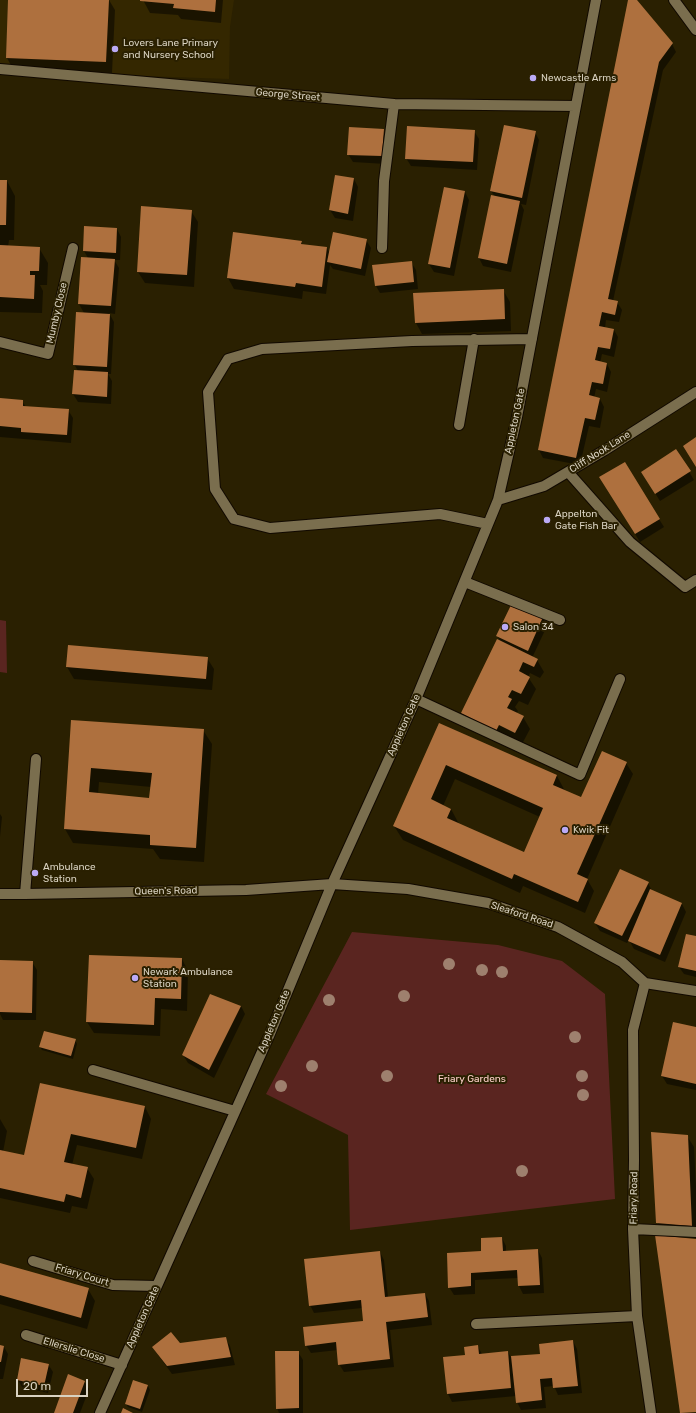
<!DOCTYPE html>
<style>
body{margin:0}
#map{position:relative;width:696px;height:1413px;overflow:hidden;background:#2a2001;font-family:Rubik,sans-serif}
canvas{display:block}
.scale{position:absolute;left:16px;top:1379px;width:72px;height:18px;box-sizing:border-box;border:2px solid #d9d2c1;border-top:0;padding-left:5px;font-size:12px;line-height:14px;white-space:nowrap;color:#d9d2c1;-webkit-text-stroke:3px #2a2001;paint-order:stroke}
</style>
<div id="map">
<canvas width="696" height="1413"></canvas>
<div class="scale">20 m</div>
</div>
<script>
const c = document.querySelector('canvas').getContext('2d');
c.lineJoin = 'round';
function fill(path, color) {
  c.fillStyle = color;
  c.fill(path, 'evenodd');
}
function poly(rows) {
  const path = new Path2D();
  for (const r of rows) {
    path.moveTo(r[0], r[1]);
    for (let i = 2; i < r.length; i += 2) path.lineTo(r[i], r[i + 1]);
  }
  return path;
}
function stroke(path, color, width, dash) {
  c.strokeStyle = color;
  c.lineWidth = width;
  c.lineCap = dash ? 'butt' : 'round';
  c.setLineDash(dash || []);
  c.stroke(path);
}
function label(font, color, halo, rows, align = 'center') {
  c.font = font + ' Rubik,sans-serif';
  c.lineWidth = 4;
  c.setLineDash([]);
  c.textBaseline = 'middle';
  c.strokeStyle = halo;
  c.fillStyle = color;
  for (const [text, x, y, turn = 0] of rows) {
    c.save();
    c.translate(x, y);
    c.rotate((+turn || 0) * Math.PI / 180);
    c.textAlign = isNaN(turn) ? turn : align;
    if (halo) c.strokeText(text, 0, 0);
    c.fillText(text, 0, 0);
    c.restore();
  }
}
fill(poly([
 [0,0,234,0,230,27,229,79,0,71]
]), '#342700');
fill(poly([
 [0,620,6,621,7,673,0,672],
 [352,932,498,945,562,961,605,994,615,1199,350,1230,348,1135,266,1094]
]), '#5a2520');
fill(poly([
 [9,0,109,0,115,10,112,73,13,69,7,58],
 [143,0,223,0,221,23,181,19,178,15,150,13],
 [629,0,636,0,672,44,676,52,663,70,613,301,617,302,622,310,619,322,606,320,605,328,614,330,618,337,614,357,602,354,600,363,607,364,611,372,607,392,596,389,594,398,600,399,604,407,600,428,589,426,580,465,543,458,539,450],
 [383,130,388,138,386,164,353,162,348,154],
 [474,131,479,139,477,170,411,166,406,158],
 [535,132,539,140,526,205,521,204,524,210,511,272,483,266,479,258,492,196,495,197,491,191],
 [354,179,358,187,353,221,335,218,330,210],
 [0,181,7,181,15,196,14,240,9,240,8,247,39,248,48,263,47,285,40,285,43,291,42,313,0,312],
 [465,192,469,200,454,276,434,272,429,264],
 [191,211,198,222,194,287,145,283,138,272],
 [117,229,121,237,120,260,114,260,119,268,115,314,109,313,114,322,111,374,108,374,112,381,111,404,78,402,73,394,78,371,74,364,84,313,79,304,88,258,84,251],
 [366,240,371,248,365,276,333,269,330,265,326,294,303,291,302,299,234,289,228,278,301,242,303,245,327,248,330,254],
 [411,262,416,270,418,289,380,293,376,286],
 [503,290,510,302,511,331,422,334,416,323],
 [0,399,22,401,26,407,68,410,73,418,71,443,0,437],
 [676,450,694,480,660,501,647,480],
 [605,485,659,519,664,527,640,542],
 [543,618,547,626,532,658,537,660,544,672,540,678,530,673,528,677,536,689,528,705,519,701,515,707,518,711,516,714,523,717,530,729,522,744,468,725,462,713,501,642,497,636],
 [69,646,207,658,214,669,212,690,74,679,67,667],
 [72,721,203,730,212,744,204,862,160,859,153,849,73,843,65,829],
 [99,782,151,787,150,799,98,794],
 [440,724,557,776,565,791,582,798,626,763,633,774,587,879,594,891,585,913,523,886,520,893,403,840,394,826],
 [455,779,540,817,524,853,459,824,451,809,443,806],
 [0,814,2,817,0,837],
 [648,883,652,891,682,904,686,912,665,962,634,949,629,940,627,943,600,931,595,923],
 [696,937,696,977,684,974,679,967],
 [182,959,188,971,187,1011,161,1009,160,1036,94,1033,87,1022],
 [0,961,32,962,37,970,36,1020,3,1020,0,1014],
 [241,1006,245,1014,214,1078,188,1063,183,1055],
 [696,1028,696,1090,667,1084,662,1076],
 [75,1040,77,1044,73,1059,42,1050,40,1047],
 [41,1084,145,1107,151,1119,142,1159,77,1145,72,1165,87,1168,94,1179,87,1209,72,1206,70,1213,0,1198,0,1119,7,1131,3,1152,25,1157],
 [687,1136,694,1147,696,1187,696,1237,664,1234,657,1222],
 [502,1238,506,1246,506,1252,538,1250,542,1258,544,1293,523,1294,519,1286,518,1278,475,1280,475,1294,454,1295,449,1287,482,1252],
 [380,1252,384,1260,388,1297,425,1294,429,1301,432,1325,390,1330,394,1367,344,1372,339,1364,338,1350,311,1353,306,1345,364,1322,362,1308,314,1313,310,1305],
 [0,1264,88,1289,95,1301,87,1329,0,1304],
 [225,1338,230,1346,235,1365,172,1374,153,1348],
 [573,1341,577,1349,582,1393,558,1395,554,1386,544,1387,546,1408,521,1410,517,1402,516,1396,452,1402,448,1394,466,1356,478,1347,482,1354,508,1352,513,1361,541,1355],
 [0,1346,4,1347,8,1354,3,1379,0,1379],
 [298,1352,303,1360,303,1413,279,1413,277,1408],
 [48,1364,53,1372,48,1393,22,1387,18,1380],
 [84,1381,89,1389,80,1413,55,1413],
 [134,1381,148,1386,150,1390,142,1412,128,1407,126,1404]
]), '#0007');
fill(poly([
 [8,0,109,0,106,62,6,58],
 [140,0,216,0,215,12,173,8,174,4,140,1],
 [628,0,637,0,673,43,659,62,608,299,618,301,615,315,602,312,599,326,614,329,610,349,598,347,595,360,607,363,603,384,592,382,589,395,600,398,595,420,585,418,576,458,538,450],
 [504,125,536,131,522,198,490,191],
 [407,126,475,130,473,162,405,159],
 [349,127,384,129,382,156,347,155],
 [335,175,354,178,348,214,329,210],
 [0,180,7,180,6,225,0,225],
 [444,187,465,191,450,268,428,264],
 [491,195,520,201,507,264,478,258],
 [141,206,192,210,187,275,137,272],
 [84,226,117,228,116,253,83,251],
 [233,232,302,241,301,244,327,247,322,287,296,283,295,287,227,278],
 [333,232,367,239,361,269,327,262],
 [0,245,40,247,39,271,30,271,30,275,35,275,34,299,0,297],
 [81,257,115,259,111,306,78,304],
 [412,261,414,282,375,286,372,265],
 [504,289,505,319,415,323,413,293],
 [76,312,110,314,107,367,73,365],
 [74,370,108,372,107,397,72,394],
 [0,398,23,400,23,406,69,409,67,435,21,432,21,428,0,426],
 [696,437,696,467,683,446],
 [676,449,691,471,655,494,641,472],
 [625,462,660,519,635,534,599,477],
 [512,603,543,617,528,651,496,636],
 [497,639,538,659,534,667,523,662,519,671,530,677,521,694,512,690,508,697,512,699,507,708,524,716,515,733,499,725,496,731,461,713],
 [68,645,208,657,206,679,66,667],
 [71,720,204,729,196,848,150,845,150,835,64,829],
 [91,768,152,773,149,798,89,792],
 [439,723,557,775,553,785,581,797,602,751,627,762,577,874,588,879,578,902,514,874,512,879,393,826],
 [446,765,543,808,524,852,447,818,451,809,431,799],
 [620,869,649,882,622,936,594,923],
 [650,889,682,903,660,955,628,941],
 [686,934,696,936,696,971,678,967],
 [89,955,182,958,181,999,155,998,154,1025,86,1022],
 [0,960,33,961,32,1013,0,1012],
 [210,994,241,1006,209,1070,182,1055],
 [673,1022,696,1027,696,1084,661,1076],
 [44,1031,76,1039,71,1056,39,1047],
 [40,1083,145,1106,136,1148,71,1134,64,1162,88,1167,81,1198,66,1194,64,1202,0,1188,0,1150,24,1155],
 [651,1132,688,1135,692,1226,656,1223],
 [655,1235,696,1239,696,1412,680,1413],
 [502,1237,503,1251,538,1249,540,1285,518,1286,517,1270,471,1273,471,1286,448,1288,447,1253,481,1251,481,1238],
 [380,1251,385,1297,425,1293,428,1317,386,1322,390,1359,338,1365,336,1342,305,1346,303,1327,363,1321,361,1300,309,1306,304,1259],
 [0,1263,89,1288,81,1318,0,1295],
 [171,1332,180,1343,226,1337,231,1357,167,1366,152,1347],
 [573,1340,578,1386,553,1388,552,1378,540,1379,542,1400,516,1403,511,1356,540,1354,539,1344],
 [0,1345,4,1346,1,1362,0,1362],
 [478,1345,479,1354,508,1351,511,1388,447,1394,443,1357,465,1355,464,1347],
 [275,1351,299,1351,299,1408,276,1409],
 [21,1358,49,1364,44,1386,17,1380],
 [68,1374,85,1381,73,1413,54,1413],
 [133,1380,148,1385,140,1409,125,1404],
 [123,1408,133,1413,121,1413]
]), '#ae703e');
const minor = poly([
 [674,0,696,30],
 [0,69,394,104,576,106],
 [382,248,384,181,394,104],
 [0,342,48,354,73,248],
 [459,425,474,339],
 [568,472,630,542,685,587,696,580],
 [498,500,544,486,605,450,696,392],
 [488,524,440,514,270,528,234,519,215,489,208,392,228,359,262,349,412,341,532,339],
 [465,582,560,620],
 [416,699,580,775,620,679],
 [0,894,25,894,246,890,332,884,408,889,488,903,558,927,622,962,645,983,696,991],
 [25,894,36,759],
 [645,983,633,1030,634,1160,633,1229,637,1316,651,1413],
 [93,1070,235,1111],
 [633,1229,696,1232],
 [33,1261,113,1285,156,1286],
 [476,1324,637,1316],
 [26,1335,122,1365],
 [100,1413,269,1036,332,884,416,699,498,500,517,417,596,0]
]);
stroke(minor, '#110900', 12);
stroke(minor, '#7a6e4e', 10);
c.fillStyle = '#9e806e';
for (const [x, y] of [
 [449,964],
 [482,970],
 [502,972],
 [404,996],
 [329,1000],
 [575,1037],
 [312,1066],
 [387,1076],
 [582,1076],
 [281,1086],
 [583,1095],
 [522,1171]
]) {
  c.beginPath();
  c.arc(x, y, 6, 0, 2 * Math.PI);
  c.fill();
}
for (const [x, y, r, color] of [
 [115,49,4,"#bbaaf6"],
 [533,78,4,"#bbaaf6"],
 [547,520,4,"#bbaaf6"],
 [505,627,4,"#bbaaf6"],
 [565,830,4,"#bbaaf6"],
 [35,873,4,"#bbaaf6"],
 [135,978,4,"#bbaaf6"]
]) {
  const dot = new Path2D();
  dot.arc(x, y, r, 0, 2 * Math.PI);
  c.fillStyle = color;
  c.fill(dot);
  stroke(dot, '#2a2001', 1.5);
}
label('10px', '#d9d2c1', '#2a2001', [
 ["Lovers Lane Primary",123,43],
 ["and Nursery School",123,55],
 ["Newcastle Arms",541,78],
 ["Appelton",555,514],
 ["Gate Fish Bar",555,526],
 ["Salon 34",513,627],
 ["Kwik Fit",573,830],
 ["Ambulance",43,867],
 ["Station",43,879],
 ["Newark Ambulance",143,972],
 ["Station",143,984]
], 'left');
label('10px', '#d9d2c1', '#2a2001', [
 ["George Street",288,95,5],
 ["Mumby Close",57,313,-77],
 ["Appleton Gate",515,421,-78],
 ["Cliff Nook Lane",600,452,-32],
 ["Appleton Gate",404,725,-66],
 ["Queen's Road",166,891,-1],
 ["Sleaford Road",522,915,18],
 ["Appleton Gate",274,1021,-67],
 ["Friary Road",634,1198,-89],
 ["Friary Court",82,1275,17],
 ["Appleton Gate",143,1317,-66],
 ["Ellerslie Close",74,1350,17]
]);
label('10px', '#fccec8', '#2a2001', [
 ["Friary Gardens",472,1079]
]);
</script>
